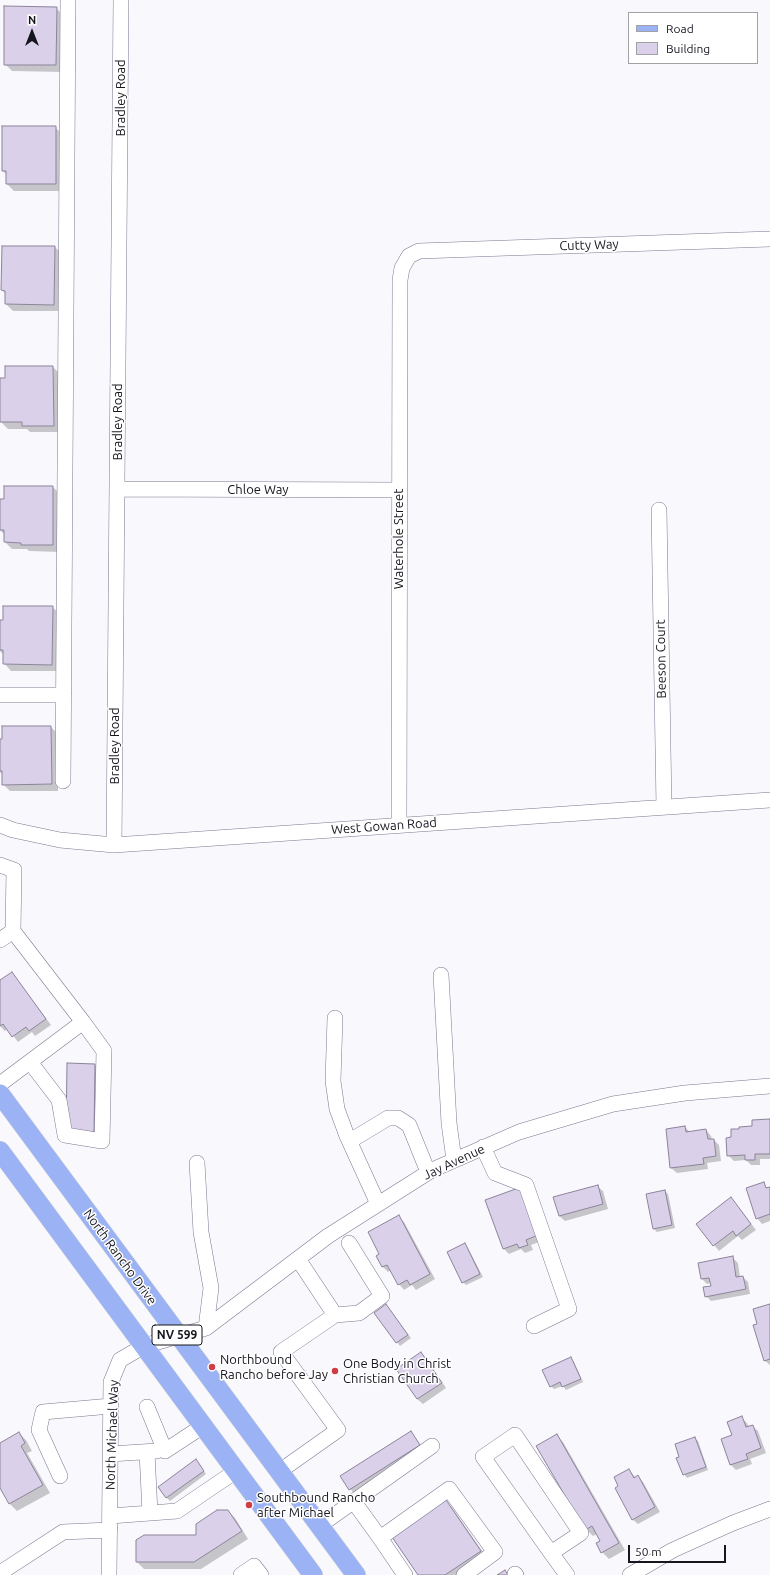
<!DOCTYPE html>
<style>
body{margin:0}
#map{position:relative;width:770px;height:1575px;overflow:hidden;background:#f8f8fd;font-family:Ubuntu,sans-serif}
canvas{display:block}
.legend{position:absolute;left:628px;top:12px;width:130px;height:52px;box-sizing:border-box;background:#fff;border:1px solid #a2a2a5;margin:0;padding:5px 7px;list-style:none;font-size:12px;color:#16161f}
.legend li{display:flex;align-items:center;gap:8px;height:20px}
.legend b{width:20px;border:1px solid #a2a2a5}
.north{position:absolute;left:12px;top:12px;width:40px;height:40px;-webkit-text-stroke:3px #fff;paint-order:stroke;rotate:0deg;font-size:11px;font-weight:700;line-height:16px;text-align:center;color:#16161f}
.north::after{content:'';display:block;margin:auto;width:14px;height:18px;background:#16161f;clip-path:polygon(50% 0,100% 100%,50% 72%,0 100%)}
.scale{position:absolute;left:628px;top:1545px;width:98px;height:18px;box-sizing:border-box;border:2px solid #16161f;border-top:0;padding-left:5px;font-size:12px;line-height:14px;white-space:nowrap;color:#16161f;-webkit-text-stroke:3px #fff;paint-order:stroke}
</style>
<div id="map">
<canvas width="770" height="1575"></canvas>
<ul class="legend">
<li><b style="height:5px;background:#9bb3f4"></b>Road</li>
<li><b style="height:11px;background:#dbd0ea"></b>Building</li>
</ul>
<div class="north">N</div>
<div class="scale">50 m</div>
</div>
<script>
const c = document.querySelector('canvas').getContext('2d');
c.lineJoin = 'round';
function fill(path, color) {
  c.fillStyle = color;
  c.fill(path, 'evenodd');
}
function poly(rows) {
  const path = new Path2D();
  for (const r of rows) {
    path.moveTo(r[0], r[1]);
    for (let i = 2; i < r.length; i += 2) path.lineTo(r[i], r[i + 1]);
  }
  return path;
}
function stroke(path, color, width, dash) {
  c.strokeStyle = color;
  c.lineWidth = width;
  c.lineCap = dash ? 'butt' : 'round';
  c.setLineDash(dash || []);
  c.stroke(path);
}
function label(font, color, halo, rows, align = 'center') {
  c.font = font + ' Ubuntu,sans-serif';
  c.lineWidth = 3;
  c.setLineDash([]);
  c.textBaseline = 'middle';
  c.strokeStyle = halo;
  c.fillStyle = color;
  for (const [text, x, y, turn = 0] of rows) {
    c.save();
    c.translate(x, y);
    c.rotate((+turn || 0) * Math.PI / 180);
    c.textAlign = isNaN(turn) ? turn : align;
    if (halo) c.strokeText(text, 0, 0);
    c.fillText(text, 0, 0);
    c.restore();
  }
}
fill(poly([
 [56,8,63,15,63,72,12,71,5,64],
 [55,127,62,134,62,191,14,191,7,184,7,175,3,171],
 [55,247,62,254,61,311,13,311,6,304,6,294,2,290],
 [53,367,60,374,60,432,30,432,27,429,8,429,1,422,6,379],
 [53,487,60,494,60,552,29,551,27,549,12,549,5,542,5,535,0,530,0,500],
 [52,607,60,614,59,671,11,671,4,663,4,655,0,651,0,621],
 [51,727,58,734,58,791,10,791,3,784,3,775,0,772,0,740],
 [12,973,51,1025,35,1036,32,1032,18,1042,8,1029,5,1031,0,1026,0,981],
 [68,1064,95,1065,100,1070,99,1137,72,1136],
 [770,1120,770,1159,760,1159,760,1165,751,1165,746,1160,734,1161,728,1155,732,1138,753,1127],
 [685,1127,690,1132,706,1130,711,1136,712,1140,714,1140,719,1145,721,1161,707,1163,708,1169,677,1173,671,1168],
 [763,1184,768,1188,770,1188,770,1221,762,1224,757,1218],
 [597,1186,603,1191,608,1209,565,1221,559,1216,554,1198],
 [665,1191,668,1194,675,1228,657,1232,654,1229],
 [486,1201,542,1241,531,1245,533,1250,525,1253,521,1249,509,1254,504,1249],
 [736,1204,756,1230,742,1240,738,1236,719,1251,697,1224],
 [398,1217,404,1222,435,1279,416,1290,412,1285,404,1290,399,1284,391,1270,388,1272,383,1267,377,1256,381,1254],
 [465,1244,468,1248,483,1277,466,1285,463,1282],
 [732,1257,738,1263,740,1277,743,1277,748,1282,750,1294,711,1301,706,1296,712,1287,711,1283,707,1284,702,1279],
 [386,1305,411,1338,400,1346,375,1313],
 [770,1305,770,1365,764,1360,759,1325],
 [421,1353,426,1358,446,1388,423,1404,417,1399,398,1369],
 [571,1358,574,1362,583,1382,566,1390,563,1386,554,1389,551,1386],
 [742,1418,747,1423,749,1427,752,1426,758,1431,766,1453,750,1459,752,1464,736,1470,731,1465,722,1440,734,1435],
 [19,1433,26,1440,32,1451,27,1453,50,1493,17,1511,10,1504,0,1486,0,1444],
 [411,1433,424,1450,355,1494,350,1489],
 [556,1435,563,1442,625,1550,609,1559,602,1552,597,1544,601,1541,597,1534,593,1536,586,1529],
 [694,1438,698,1441,708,1470,687,1478,684,1474],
 [199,1464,206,1474,170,1501,166,1497],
 [629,1470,636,1478,638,1477,643,1482,660,1512,638,1524,632,1519,620,1486],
 [446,1502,453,1509,487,1558,462,1575,420,1575],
 [228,1511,235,1518,248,1539,201,1569,144,1569,137,1562,197,1536]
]), '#0003');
const building = poly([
 [4,6,57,7,56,65,4,65,4,6],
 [2,126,56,126,56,184,6,184,6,171,2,171,2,126],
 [2,246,55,246,54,305,5,304,5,291,1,290,2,246],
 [5,366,53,366,54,426,22,426,22,422,0,422,0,378,5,378,5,366],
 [4,486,53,486,53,545,21,545,21,543,4,542,4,530,0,530,0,499,4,499,4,486],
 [3,606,53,606,52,665,3,664,3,650,0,650,0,620,3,620,3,606],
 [2,726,51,726,52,784,2,785,2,771,0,771,0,739,2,739,2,726],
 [12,972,46,1019,29,1031,26,1027,12,1037,3,1024,0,1026,0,980,12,972],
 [67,1063,95,1064,94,1132,66,1131,67,1063],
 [770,1119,770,1154,755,1154,755,1160,745,1160,745,1155,727,1156,726,1138,731,1137,731,1129,739,1129,739,1127,752,1126,752,1120,770,1119],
 [685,1126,686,1132,706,1129,708,1139,714,1139,716,1156,703,1158,704,1164,670,1168,666,1129,685,1126],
 [764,1182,766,1188,770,1187,770,1214,756,1219,746,1188,764,1182],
 [598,1185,603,1204,559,1216,553,1197,598,1185],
 [524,1186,538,1235,526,1240,528,1245,519,1248,517,1244,503,1249,485,1200,524,1186],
 [665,1190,672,1225,653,1229,646,1194,665,1190],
 [731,1197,751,1224,736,1236,733,1231,713,1246,696,1224,731,1197],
 [399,1215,430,1274,410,1285,407,1280,398,1285,387,1265,382,1267,376,1256,379,1254,368,1232,399,1215],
 [465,1243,480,1274,462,1283,447,1252,465,1243],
 [733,1256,736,1277,743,1276,746,1289,705,1297,703,1287,711,1286,709,1278,701,1279,698,1263,733,1256],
 [386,1304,408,1335,396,1343,374,1313,386,1304],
 [770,1304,770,1359,764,1361,753,1325,757,1324,753,1309,770,1304],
 [421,1352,442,1383,417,1399,396,1369,421,1352],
 [571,1357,581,1379,562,1387,560,1382,550,1387,542,1370,571,1357],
 [742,1416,746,1427,753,1425,761,1448,746,1454,748,1459,730,1465,721,1439,732,1435,727,1422,742,1416],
 [411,1431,420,1445,349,1490,340,1476,411,1431],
 [19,1432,25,1443,21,1446,43,1485,9,1504,0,1488,0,1443,19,1432],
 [557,1434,619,1543,601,1553,596,1543,600,1541,592,1526,585,1530,536,1446,557,1434],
 [695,1437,706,1467,683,1475,676,1458,679,1457,675,1444,695,1437],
 [196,1459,204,1471,166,1498,158,1487,196,1459],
 [629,1469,634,1478,638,1475,655,1507,632,1520,615,1488,618,1486,614,1477,629,1469],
 [446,1500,481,1551,445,1575,418,1575,392,1537,446,1500],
 [217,1510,228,1510,242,1531,194,1562,136,1562,136,1540,144,1535,196,1535,196,1524,217,1510],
 [505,1570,508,1575,497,1575,505,1570]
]);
fill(building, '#dbd0ea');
stroke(building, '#8d839a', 1);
const minor = poly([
 [117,489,399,490],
 [659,510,664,807],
 [0,695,64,695],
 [63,781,68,0],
 [0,825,13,830,60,840,114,845,770,800],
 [399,825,400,280,402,268,409,256,419,251,770,239],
 [114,845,121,0],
 [0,865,14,870,13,931],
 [0,940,13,931,83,1022],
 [441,975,449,1123,454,1160],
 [335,1018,333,1081,337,1109,347,1136,378,1204],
 [0,1084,83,1022,104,1051,102,1141,65,1135,59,1100,30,1062],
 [350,1141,388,1118,398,1118,409,1125,428,1172],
 [483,1147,495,1173,526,1185,569,1309,534,1326],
 [197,1163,201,1232,211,1288,206,1328],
 [298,1259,335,1315],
 [147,1407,165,1451,203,1426],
 [147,1452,150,1513],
 [110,1454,157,1451],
 [280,1471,338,1430,281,1352,335,1315,359,1313,382,1296,349,1243],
 [60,1476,39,1430,43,1412,111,1406],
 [354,1502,380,1538,449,1489,495,1552,464,1575],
 [110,1516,177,1511,236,1471],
 [319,1526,432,1446],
 [380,1538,405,1575],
 [551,1553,581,1533,515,1435,483,1457,551,1553,567,1575],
 [0,1573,63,1532,110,1530],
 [515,1574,516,1575],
 [109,1575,111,1382,120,1360,144,1346,206,1328,328,1236,432,1170,519,1132,613,1104,685,1093,770,1086],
 [241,1575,254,1566,261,1575],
 [630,1575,673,1550,733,1523,770,1509]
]);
const major = poly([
 [0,1094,356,1575],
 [0,1151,313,1575]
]);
stroke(minor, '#797991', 16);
stroke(major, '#d5d5d7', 20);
stroke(minor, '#fff', 15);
stroke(major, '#9bb3f4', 19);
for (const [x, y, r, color] of [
 [212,1367,4,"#ce3e46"],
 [335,1371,4,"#ce3e46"],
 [249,1505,4,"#ce3e46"]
]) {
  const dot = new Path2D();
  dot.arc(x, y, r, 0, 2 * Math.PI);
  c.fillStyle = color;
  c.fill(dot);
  stroke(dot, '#fff', 1.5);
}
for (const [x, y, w] of [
 [177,1335,50]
]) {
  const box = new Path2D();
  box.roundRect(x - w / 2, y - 10, w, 20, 3);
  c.fillStyle = '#fff';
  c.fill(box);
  stroke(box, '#16161f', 1);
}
label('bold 12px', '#16161f', null, [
 ["NV 599",177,1335]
]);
label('13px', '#16161f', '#fff', [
 ["Bradley Road",121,98,-90],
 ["Cutty Way",589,245,-2],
 ["Bradley Road",118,422,-90],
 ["Chloe Way",258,490],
 ["Waterhole Street",399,539,-90],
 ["Beeson Court",661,659,-91],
 ["Bradley Road",115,746,-90],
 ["West Gowan Road",384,826,-4],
 ["Jay Avenue",454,1162,-25],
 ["North Rancho Drive",120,1257,54],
 ["North Michael Way",112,1435,-88]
]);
label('13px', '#16161f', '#fff', [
 ["Northbound",220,1360],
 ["Rancho before Jay",220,1375],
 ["One Body in Christ",343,1364],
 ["Christian Church",343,1379],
 ["Southbound Rancho",257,1498],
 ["after Michael",257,1513]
], 'left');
</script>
